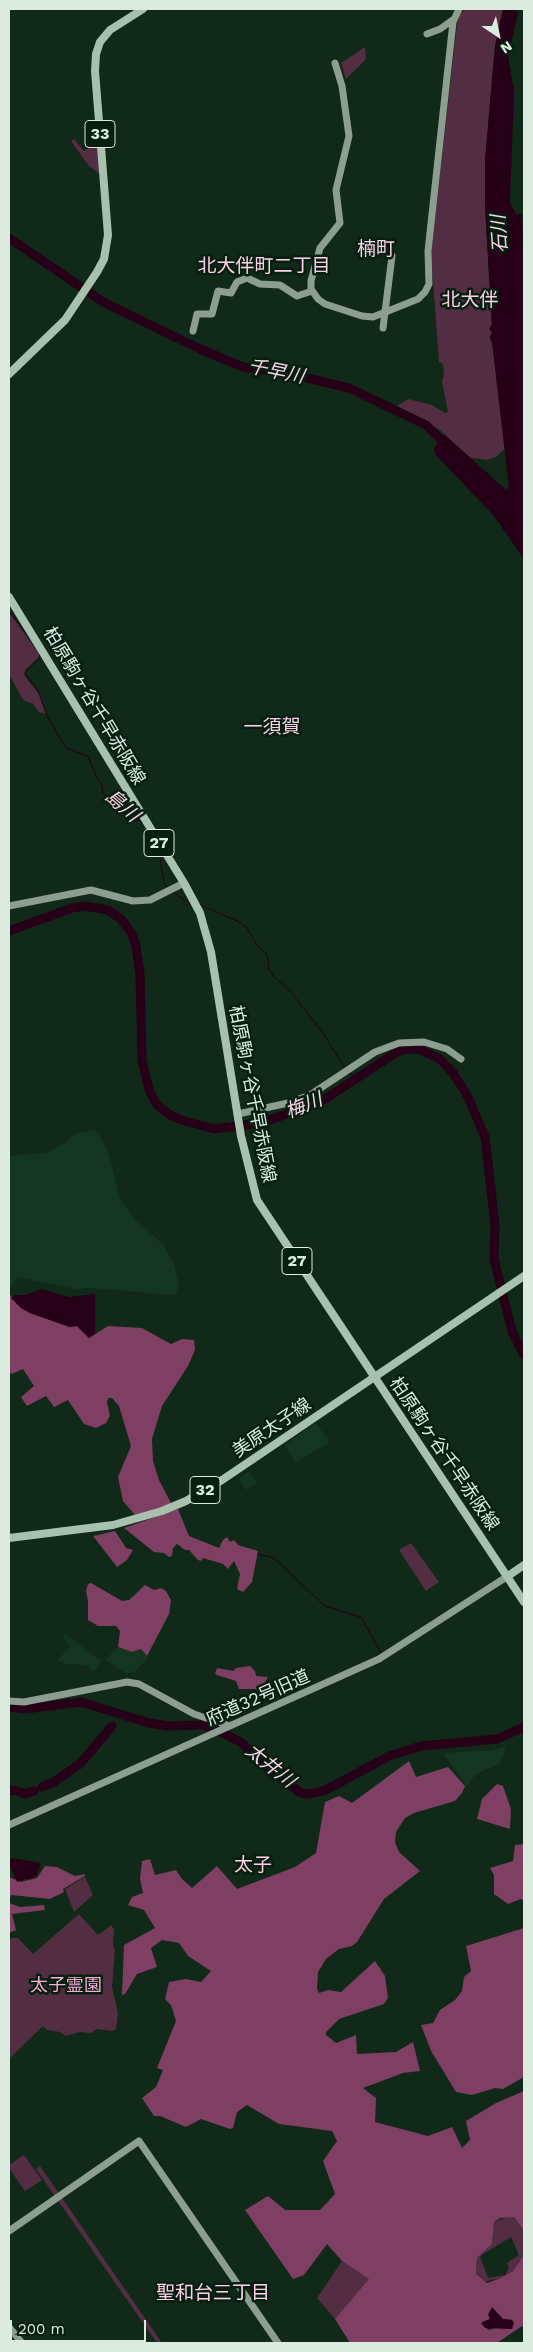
<!DOCTYPE html>
<meta charset="utf-8">
<style>
body{margin:0}
#map{position:relative;width:533px;height:2352px;overflow:hidden;background:#102919;font-family:"Work Sans",sans-serif}
canvas{display:block}
.frame{position:absolute;inset:0;border:10px solid #dcebe0;pointer-events:none}
.north{position:absolute;left:473px;top:10px;width:50px;height:50px;-webkit-text-stroke:4px #061f10;paint-order:stroke;rotate:146deg;font-size:14px;font-weight:700;line-height:20px;text-align:center;color:#dcebe0}
.north::after{content:'';display:block;margin:auto;width:18px;height:22px;background:#dcebe0;clip-path:polygon(50% 0,100% 100%,50% 72%,0 100%)}
.scale{position:absolute;left:10px;top:2320px;width:136px;height:22px;box-sizing:border-box;border:2px solid #dcebe0;border-top:0;padding-left:6px;font-size:15px;line-height:18px;white-space:nowrap;color:#dcebe0;-webkit-text-stroke:4px #061f10;paint-order:stroke}
</style>
<div id="map">
<canvas width="533" height="2352"></canvas>
<div class="frame"></div>
<div class="north">N</div>
<div class="scale">200 m</div>
</div>
<script>
const c = document.querySelector('canvas').getContext('2d');
c.lineJoin = 'round';
function fill(path, color) {
  c.fillStyle = color;
  c.fill(path, 'evenodd');
}
function poly(rows) {
  const path = new Path2D();
  for (const r of rows) {
    path.moveTo(r[0], r[1]);
    for (let i = 2; i < r.length; i += 2) path.lineTo(r[i], r[i + 1]);
  }
  return path;
}
function stroke(path, color, width, dash) {
  c.strokeStyle = color;
  c.lineWidth = width;
  c.lineCap = dash ? 'butt' : 'round';
  c.setLineDash(dash || []);
  c.stroke(path);
}
function label(font, color, halo, rows, align = 'center') {
  c.font = font + ' "Work Sans","Noto Sans JP",sans-serif';
  c.lineWidth = 5;
  c.setLineDash([]);
  c.textBaseline = 'middle';
  c.strokeStyle = halo;
  c.fillStyle = color;
  for (const [text, x, y, turn = 0] of rows) {
    c.save();
    c.translate(x, y);
    c.rotate((+turn || 0) * Math.PI / 180);
    c.textAlign = isNaN(turn) ? turn : align;
    if (halo) c.strokeText(text, 0, 0);
    c.fillText(text, 0, 0);
    c.restore();
  }
}
fill(poly([
 [94,1130,103,1141,109,1155,119,1195,134,1219,163,1244,174,1264,179,1285,176,1293,172,1295,91,1288,75,1289,17,1277,11,1288,9,1287,9,1156,45,1153,64,1143,76,1133],
 [316,1423,330,1442,296,1463,284,1445],
 [248,1472,251,1473,257,1483,246,1490,239,1479],
 [64,1633,101,1661,94,1671,85,1665,65,1664,57,1660,71,1646,63,1639],
 [118,1647,132,1652,141,1649,148,1658,135,1671,127,1674,105,1660],
 [506,1746,500,1764,476,1774,467,1786,443,1753,492,1750]
]), '#143521');
fill(poly([
 [465,9,503,9,495,46,485,160,485,206,492,333,489,337,492,342,506,447,496,457,486,460,467,457,440,430,397,406,408,399,432,405,445,413,448,412,442,381,444,375,443,364,439,362,431,254,456,33,459,16],
 [365,47,366,59,346,79,341,63],
 [97,124,102,176,88,165,71,141,74,139,84,151,98,142,89,129],
 [9,612,39,654,39,657,25,670,24,675,38,693,46,714,39,712,33,704,23,700,10,676],
 [411,1543,439,1582,426,1591,399,1550],
 [85,1877,93,1895,74,1912,65,1889],
 [79,1914,97,1934,100,1934,111,1925,114,1929,113,1946,115,1949,112,1987,118,2013,116,2029,112,2031,97,2029,91,2033,80,2032,66,2036,60,2032,47,2030,43,2026,9,2059,9,1940,12,1938,18,1938,33,1954],
 [24,2155,42,2180,25,2191,9,2168,9,2165],
 [40,2166,162,2343,157,2343,36,2169],
 [511,2216,514,2217,524,2231,524,2255,513,2271,501,2278,483,2282,476,2275,477,2258,492,2244,494,2222],
 [511,2237,519,2255,507,2263,509,2268,505,2275,488,2278,480,2256],
 [342,2261,370,2279,335,2319,317,2298]
]), '#532d41');
fill(poly([
 [9,1294,21,1307,30,1313,70,1327,77,1326,89,1338,108,1326,142,1328,171,1344,182,1339,194,1340,195,1350,188,1366,162,1406,152,1439,153,1461,159,1480,172,1505,135,1515,123,1501,118,1477,131,1446,119,1406,112,1398,108,1398,107,1402,110,1416,106,1423,96,1428,84,1424,68,1400,54,1407,46,1396,27,1406,21,1397,34,1386,23,1369,12,1374,9,1372],
 [178,1509,189,1536,219,1548,223,1540,227,1537,230,1542,234,1540,238,1545,258,1551,252,1582,243,1592,237,1589,240,1574,234,1561,228,1569,223,1564,203,1558,201,1561,198,1560,189,1550,185,1550,177,1544,173,1548,172,1556,169,1557,164,1553,154,1552,124,1528],
 [115,1531,126,1548,133,1550,127,1560,117,1567,93,1536],
 [91,1583,122,1601,129,1600,145,1585,154,1590,161,1588,166,1591,171,1600,169,1614,147,1656,141,1649,132,1652,118,1647,120,1631,116,1626,98,1626,88,1620,88,1601,86,1591,88,1584],
 [250,1666,255,1671,256,1676,268,1677,261,1689,239,1689,236,1681,217,1675,215,1673,217,1668,233,1671,236,1668],
 [409,1761,416,1777,448,1767,465,1786,462,1793,455,1801,414,1813,405,1818,396,1832,395,1842,399,1852,420,1871,384,1899,357,1942,352,1946,339,1949,326,1959,318,1972,317,1989,319,1993,328,1990,341,1992,375,1961,385,1976,388,1998,384,2004,339,2019,326,2032,326,2035,336,2043,356,2035,357,2054,396,2052,413,2042,420,2071,403,2073,363,2088,376,2098,375,2122,428,2136,452,2127,462,2148,470,2140,466,2121,496,2103,524,2091,524,2231,514,2217,500,2218,494,2222,492,2244,477,2258,476,2274,487,2283,501,2278,513,2271,524,2255,524,2328,522,2326,497,2343,350,2343,335,2319,369,2279,342,2261,327,2244,304,2275,293,2279,245,2210,268,2196,285,2210,320,2210,335,2194,323,2161,337,2141,332,2131,279,2124,247,2105,237,2112,233,2128,230,2129,201,2119,186,2127,160,2116,154,2116,142,2098,156,2087,163,2070,157,2068,176,2021,171,2005,165,1999,169,1982,186,1979,201,1982,211,1971,188,1956,179,1943,162,1940,151,1948,157,1967,137,1974,125,1994,122,1995,124,1945,155,1928,144,1910,128,1905,132,1897,143,1893,140,1879,142,1861,150,1859,155,1875,176,1870,182,1879,192,1888,217,1866,237,1889,295,1867,316,1853,325,1802,339,1796,352,1803],
 [490,2319,503,2319,512,2320,500,2327,488,2330,482,2322],
 [497,1784,503,1786,511,1809,510,1829,477,1819,482,1799],
 [524,1844,524,1901,521,1899,508,1904,494,1894,494,1875,490,1868,513,1861,515,1845],
 [45,1866,57,1867,75,1876,85,1874,85,1876,63,1889,64,1892,50,1899,11,1895,9,1903,20,1907,44,1905,45,1910,12,1914,16,1930,9,1933,9,1877,21,1882,37,1878],
 [524,1922,524,2077,503,2089,495,2088,472,2095,456,2092,431,2051,421,2025,433,2023,440,2010,455,2000,462,1991,464,1977,471,1971,466,1946,524,1928]
]), '#7f3f62');
fill(poly([
 [503,9,517,9,518,14,508,55,514,92,510,202,516,214,522,214,524,269,524,559,494,516,435,454,434,448,444,434,505,489,509,488,492,342,490,338,492,333,489,329,492,324,485,206,485,160,495,46],
 [42,1289,69,1297,95,1294,95,1334,89,1338,77,1326,70,1327,30,1313,21,1308,11,1298,14,1295,25,1295],
 [11,1858,41,1863,37,1875,31,1879,24,1879,17,1882,9,1863],
 [492,2307,503,2319,512,2320,514,2323,512,2329,485,2328,481,2323,490,2319,488,2315]
]), '#250016');
stroke(poly([
 [9,611,30,638],
 [40,654,39,658,25,673,39,692,47,716,66,748,88,756,99,782,102,785,103,793,144,824],
 [146,828,159,852,164,883,168,888],
 [173,892,192,905],
 [199,904,239,922,247,928,257,945,267,954,269,969,274,977,291,992,323,1033,345,1068],
 [349,1073,357,1078],
 [258,1554,274,1558,325,1606,361,1617,381,1653]
]), '#250016', 1);
stroke(poly([
 [9,238,103,302,200,349,243,367,282,372,349,388,426,425,449,448],
 [9,931,72,908,85,906,108,910,121,919,132,934,136,946,140,974,142,1060,149,1090,157,1105,170,1115,182,1120,214,1129,261,1123,304,1108,325,1099,397,1052,407,1049,421,1050,440,1059,453,1073,467,1095,485,1137,495,1225,494,1259,512,1331,524,1355],
 [9,1707,25,1709,81,1702,149,1723,168,1726,203,1725,213,1728,241,1742,272,1772,301,1793,308,1794,324,1791,389,1756,421,1746,497,1739,524,1727],
 [42,1787,54,1782,80,1764,112,1726],
 [9,1791,14,1790,25,1794,34,1791]
]), '#250016', 9);
stroke(poly([
 [427,34,440,29,454,19],
 [335,63,342,86,349,136,336,190,340,223,320,248,311,281,311,289,318,299,325,304,362,316,373,317,418,299,425,292,429,284,428,251,453,22,459,9],
 [383,328,392,256],
 [193,331,197,314,212,314,218,291,231,293,237,282,247,278,260,284,280,285,297,296,312,291],
 [9,906,91,890,133,901,150,900,184,883],
 [238,1114,288,1103,310,1095,375,1052,399,1043,424,1042,447,1049,461,1059],
 [9,1701,24,1702,127,1682,139,1684,194,1714,230,1726],
 [9,1825,379,1659,508,1576],
 [9,2231,139,2141,278,2343],
 [9,2327,22,2343]
]), '#8b9e90', 7);
stroke(poly([
 [9,374,65,320,97,272,104,259,108,235,95,71,96,54,100,42,110,30,143,9],
 [9,597,184,883,200,913,211,952,241,1136,257,1200,524,1602],
 [9,1538,113,1525,162,1511,186,1501,222,1480,524,1276],
 [508,1576,524,1565]
]), '#a8c1af', 8);
for (const [x, y, w] of [
 [100,134,30],
 [159,843,30],
 [297,1261,30],
 [205,1490,30]
]) {
  const box = new Path2D();
  box.roundRect(x - w / 2, y - 13.5, w, 27, 4);
  c.fillStyle = '#061f10';
  c.fill(box);
  stroke(box, '#dcebe0', 1);
}
label('bold 16px', '#dcebe0', null, [
 ["33",100,134],
 ["27",159,843],
 ["27",297,1261],
 ["32",205,1490]
]);
label('18px', '#dcebe0', '#061f10', [
 ["柏原駒ヶ谷千早赤阪線",94,706,59],
 ["柏原駒ヶ谷千早赤阪線",252,1094,79],
 ["美原太子線",272,1428,-34],
 ["柏原駒ヶ谷千早赤阪線",444,1454,56],
 ["府道32号旧道",258,1698,-24]
]);
label('18px', '#faacd4', '#061f10', [
 ["太子霊園",66,1986]
]);
label('italic 19px', '#fcd3e7', '#061f10', [
 ["石川",500,234,-94],
 ["千早川",276,372,11],
 ["島川",122,806,41],
 ["梅川",304,1106,-22],
 ["太井川",270,1766,39]
]);
label('19px', '#fecfe6', '#061f10', [
 ["楠町",376,249],
 ["北大伴町二丁目",264,266],
 ["北大伴",470,300],
 ["一須賀",272,727],
 ["太子",253,1865],
 ["聖和台三丁目",213,2293]
]);
</script>
